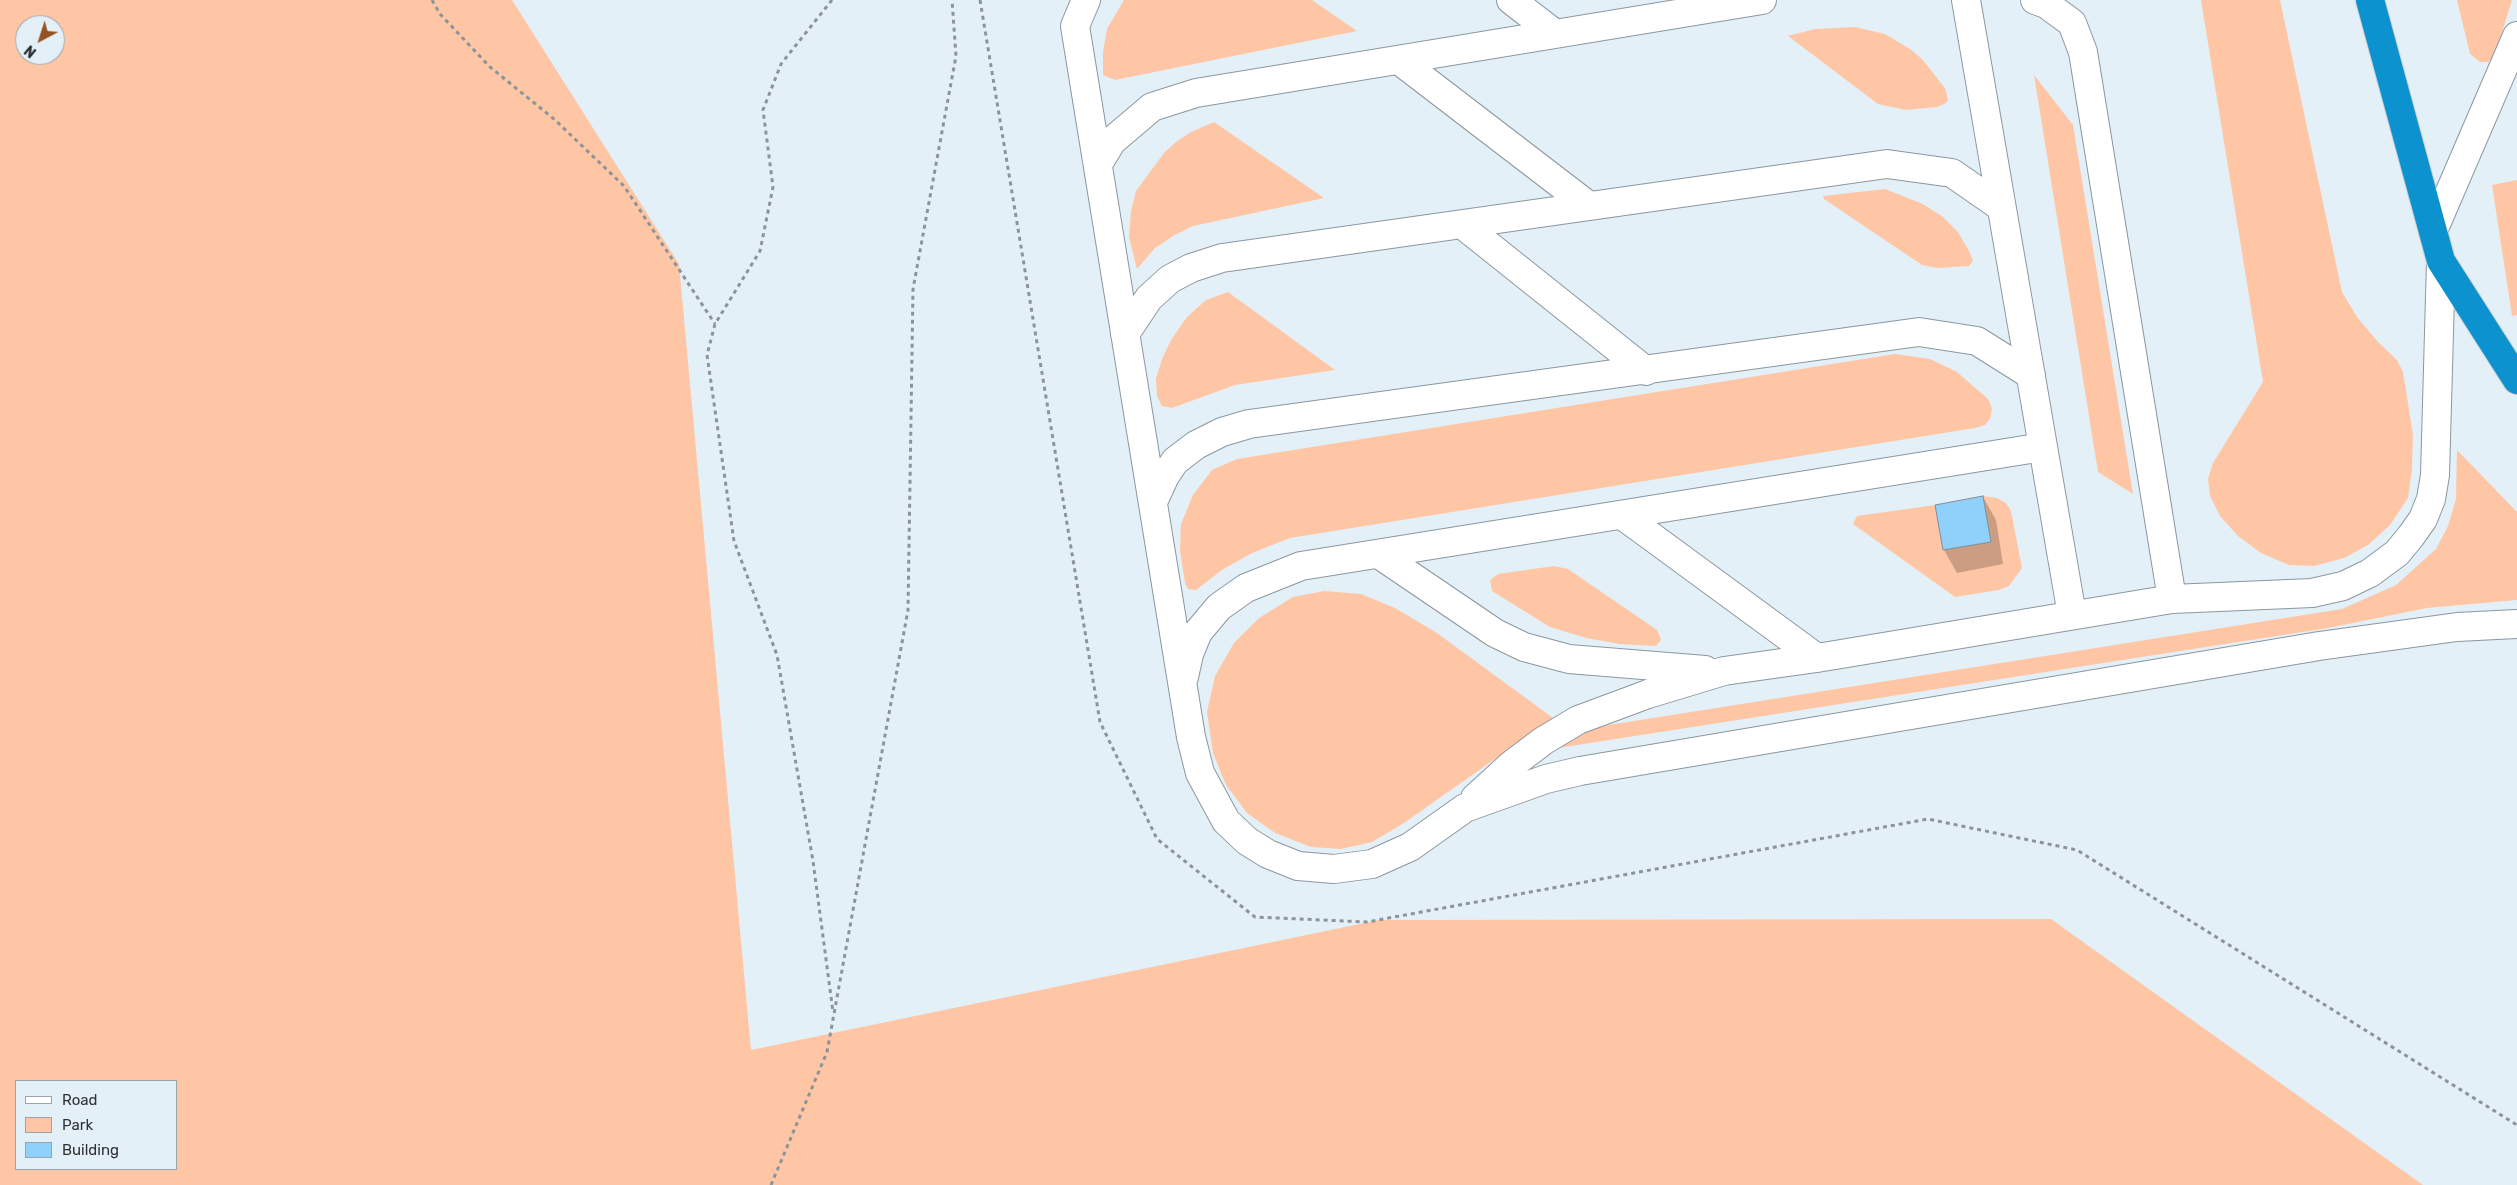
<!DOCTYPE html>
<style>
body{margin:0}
#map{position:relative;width:2517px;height:1185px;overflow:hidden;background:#e4f0f8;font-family:Rubik,sans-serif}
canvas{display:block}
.legend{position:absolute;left:15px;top:1080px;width:162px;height:90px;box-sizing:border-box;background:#e4f0f8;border:1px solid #9ba4aa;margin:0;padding:6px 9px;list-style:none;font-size:15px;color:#2e3235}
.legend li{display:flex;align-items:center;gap:10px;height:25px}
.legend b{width:25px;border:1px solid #9ba4aa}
.north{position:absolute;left:15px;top:15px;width:50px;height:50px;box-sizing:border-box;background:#e4f0f8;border:1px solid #9ba4aa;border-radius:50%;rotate:220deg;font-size:14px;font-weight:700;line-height:20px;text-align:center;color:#2e3235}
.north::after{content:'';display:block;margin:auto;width:18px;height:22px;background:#955222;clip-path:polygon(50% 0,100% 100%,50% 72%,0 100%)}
</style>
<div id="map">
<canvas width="2517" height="1185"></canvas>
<ul class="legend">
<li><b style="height:6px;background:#fff"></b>Road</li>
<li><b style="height:14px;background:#fec6a4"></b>Park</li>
<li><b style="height:14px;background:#8fd1fa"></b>Building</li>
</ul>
<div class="north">N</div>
</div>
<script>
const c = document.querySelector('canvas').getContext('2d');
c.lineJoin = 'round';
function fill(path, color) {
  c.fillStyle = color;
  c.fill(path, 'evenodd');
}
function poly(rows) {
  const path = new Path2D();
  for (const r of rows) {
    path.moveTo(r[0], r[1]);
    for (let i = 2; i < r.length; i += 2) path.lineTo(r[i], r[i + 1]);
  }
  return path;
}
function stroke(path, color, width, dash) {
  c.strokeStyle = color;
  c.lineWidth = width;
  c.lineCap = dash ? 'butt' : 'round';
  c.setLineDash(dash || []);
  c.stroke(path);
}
fill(poly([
 [0,0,512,0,679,264,751,1050,1379,920,2051,919,2423,1185,0,1185],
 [25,25,55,25,55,55,25,55],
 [16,1081,176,1081,176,1169,16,1169],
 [1124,0,1312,0,1357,31,1115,80,1103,75,1103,52,1107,29],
 [2201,0,2280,0,2342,292,2357,317,2378,342,2397,360,2403,372,2413,435,2412,469,2408,498,2390,525,2368,545,2344,558,2314,566,2289,565,2261,553,2238,536,2220,516,2210,496,2208,479,2213,463,2263,382],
 [2457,0,2512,0,2495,55,2488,62,2480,62,2470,54],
 [1855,27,1885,34,1910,49,1922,59,1945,88,1948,100,1946,103,1937,107,1906,110,1878,104,1788,36,1815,29],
 [2034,75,2073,125,2133,494,2098,472],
 [1214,122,1324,198,1193,226,1175,235,1155,248,1137,269,1129,237,1131,211,1136,191,1164,153,1176,142,1191,132],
 [2517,180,2517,315,2512,316,2492,185],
 [1885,189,1923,204,1943,217,1958,232,1969,251,1973,261,1969,266,1937,268,1922,265,1824,199,1823,196],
 [1228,292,1335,370,1235,385,1172,408,1162,406,1157,396,1156,379,1162,359,1171,340,1187,317,1206,300],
 [1895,354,1930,359,1957,372,1988,399,1992,408,1990,419,1985,425,1975,428,1290,538,1252,553,1222,570,1196,590,1188,589,1185,583,1180,550,1181,524,1193,495,1212,470,1237,459],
 [2457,450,2517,512,2517,600,2427,608,2328,628,1558,748,1576,734,1596,727,2342,609,2396,585,2436,549,2448,526,2456,499],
 [1983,496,1997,498,2006,503,2011,511,2022,568,2009,586,1999,590,1955,597,1853,524,1857,516,1935,505,1943,550,1991,542],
 [1554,566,1568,569,1657,630,1661,640,1656,646,1620,644,1586,638,1550,627,1492,591,1490,580,1498,574],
 [1324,591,1361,594,1395,608,1437,633,1553,718,1404,823,1372,842,1341,849,1311,847,1275,833,1247,813,1226,785,1213,753,1207,712,1215,676,1234,643,1259,618,1293,597]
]), '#fec6a4');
fill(poly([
 [1983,497,1996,520,2003,564,1957,573,1944,550]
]), '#0003');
const building = poly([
 [1983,496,1991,542,1943,550,1935,505,1983,496]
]);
fill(building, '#8fd1fa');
stroke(building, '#818c93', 1);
const minor = poly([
 [1086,0,1075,26,1191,737,1200,773,1226,821,1247,841,1268,854,1298,866,1334,869,1372,864,1410,847,1465,808,1546,779,1580,771,2319,646,2457,627,2517,624],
 [1511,0,1554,33],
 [1966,0,2072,615],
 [2035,0,2046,4,2072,23,2083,52,2172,599],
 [1400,61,1589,206],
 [1098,164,1112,141,1152,107,1196,93,1762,0],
 [1463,225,1646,371],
 [2433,231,2517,36],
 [1125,334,1149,298,1170,279,1191,268,1222,258,1887,164,1952,173,2001,207],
 [1153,502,1165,476,1175,461,1196,445,1222,432,1249,424,1919,332,1977,341,2031,375],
 [1622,515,1817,658],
 [1380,555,1495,633,1524,647,1569,659,1705,670],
 [1184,677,1189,654,1198,632,1219,607,1246,588,1301,566,2043,447],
 [1475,798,1510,766,1543,741,1578,720,1648,694,1724,671,1817,658,2172,599,2312,593,2343,586,2370,573,2397,553,2411,536,2423,519,2431,499,2435,475,2441,261]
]);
const highway = poly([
 [2370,0,2441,261,2517,380]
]);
stroke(minor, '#8c979f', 30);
stroke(highway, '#cdcecf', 30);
stroke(poly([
 [432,0,440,14,490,67,554,119,624,186,715,324],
 [832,0,781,64,763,110,773,187,760,251,715,324,707,355,734,541,777,655,813,861,833,1012],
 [980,0,1100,722,1157,839,1255,917,1367,922,1928,819,2077,850,2517,1125],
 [771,1185,827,1052,908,610,913,289,956,56,952,0]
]), '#8b9499', 3, [4, 4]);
stroke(minor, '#fff', 28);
stroke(highway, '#0c92cf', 28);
</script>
